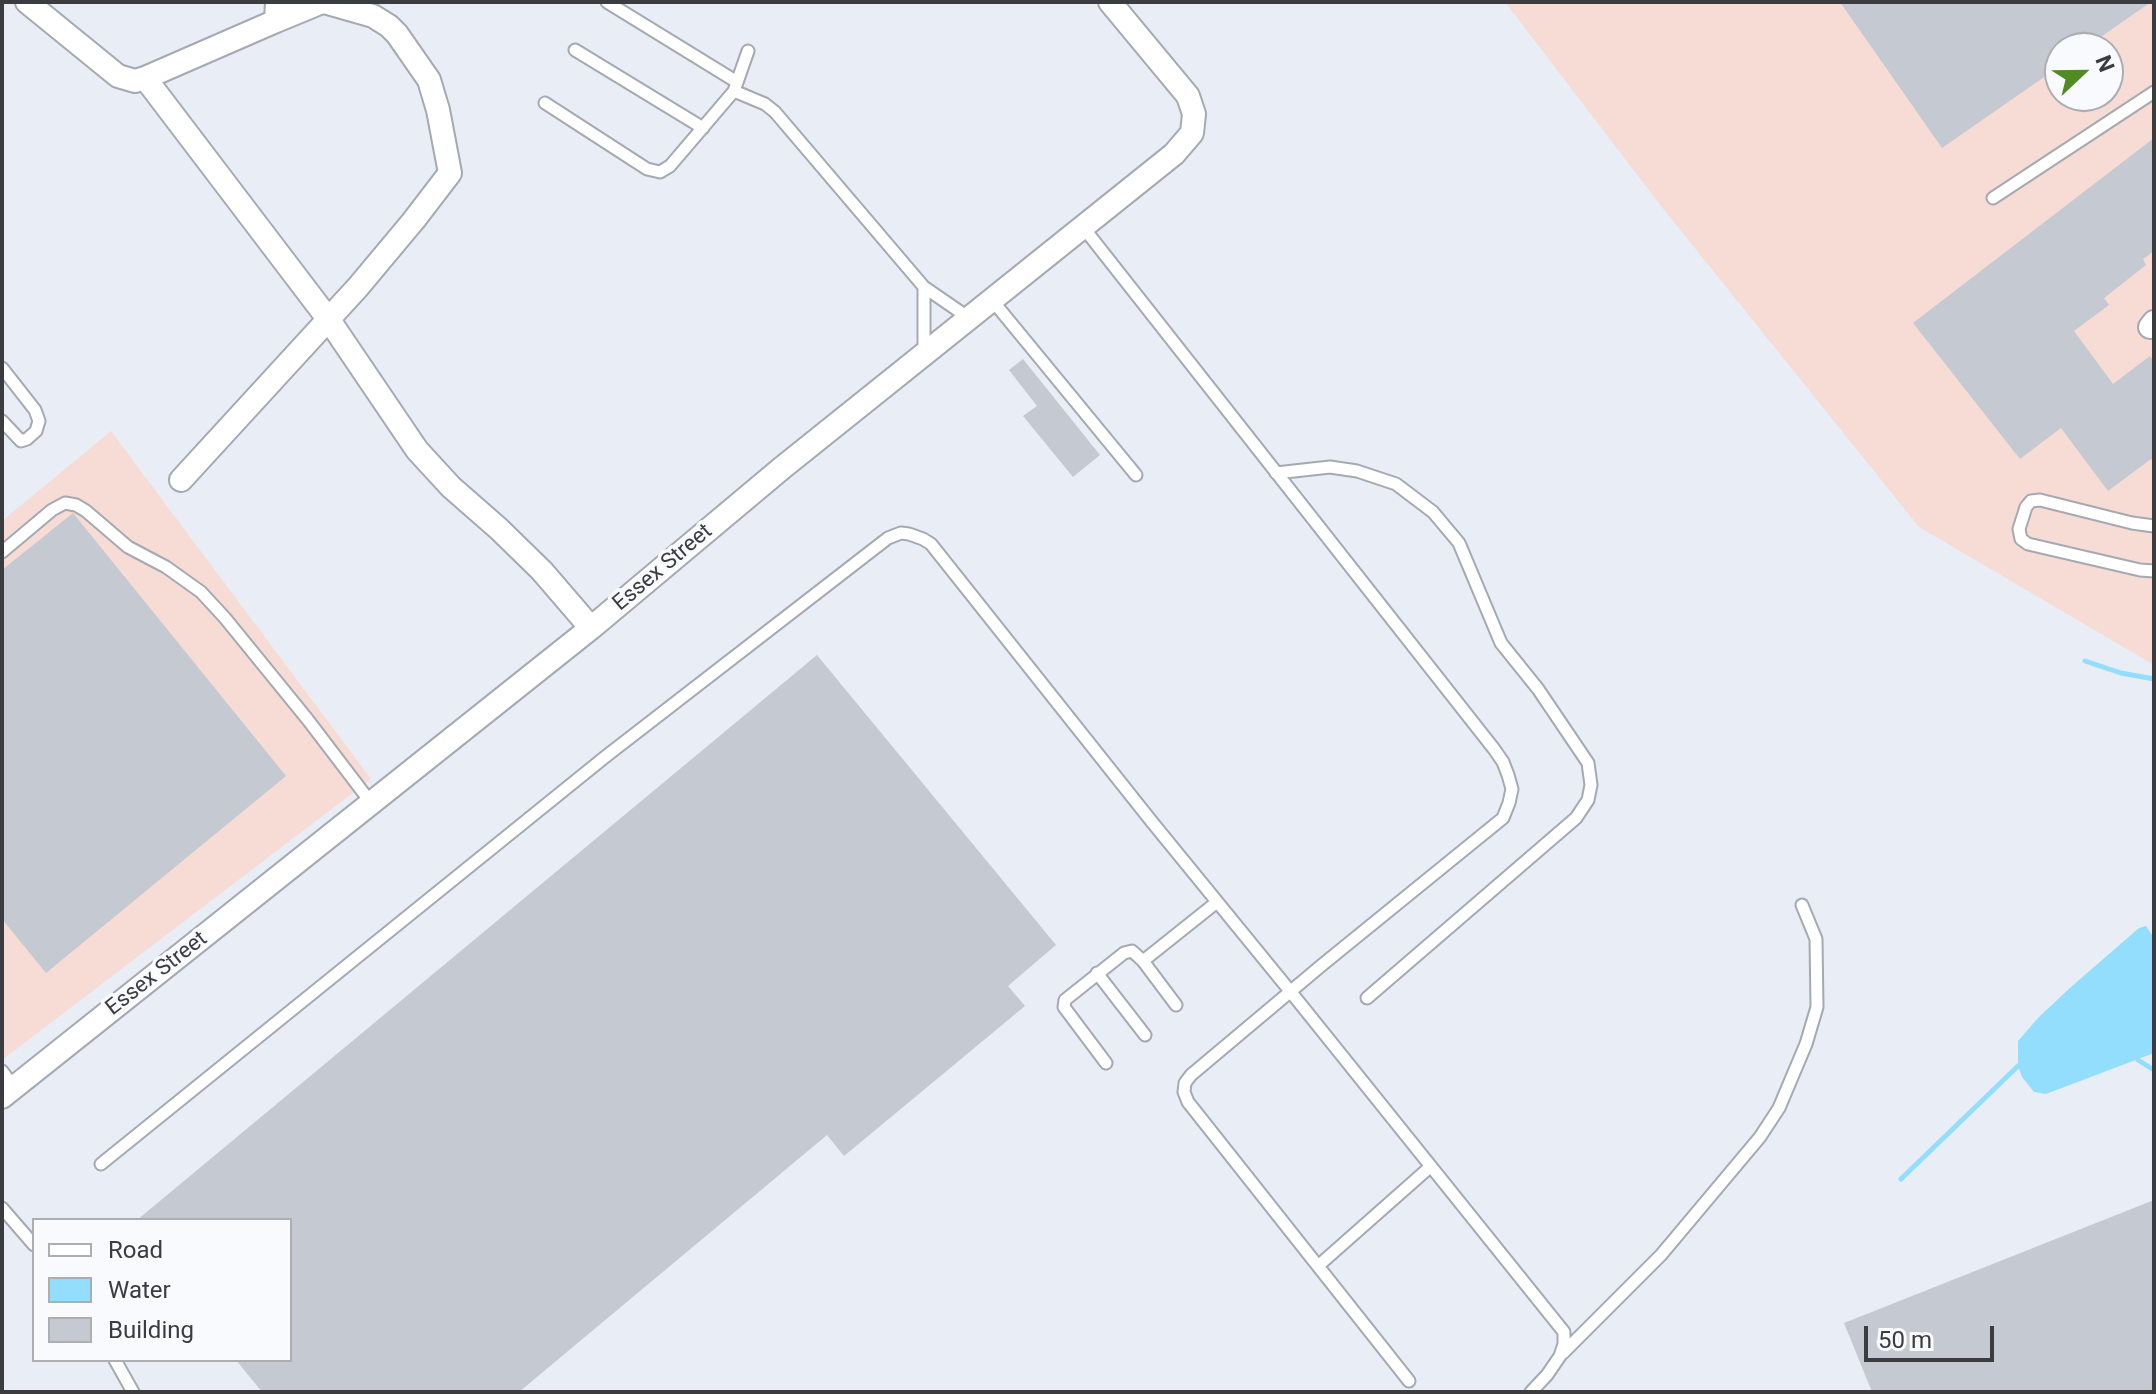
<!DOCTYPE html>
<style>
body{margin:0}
#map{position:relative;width:2156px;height:1394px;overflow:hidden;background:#e9edf6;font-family:Roboto,sans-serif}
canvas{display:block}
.frame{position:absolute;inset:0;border:4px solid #3a3c3f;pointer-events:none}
.legend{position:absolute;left:32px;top:1218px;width:260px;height:144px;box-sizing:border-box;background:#f8fafd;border:2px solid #acaeb1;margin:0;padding:10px 14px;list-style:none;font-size:24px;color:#3a3c3f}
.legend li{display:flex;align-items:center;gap:16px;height:40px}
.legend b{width:40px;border:2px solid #acaeb1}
.north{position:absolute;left:2044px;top:32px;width:80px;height:80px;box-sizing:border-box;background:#f8fafd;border:2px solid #acaeb1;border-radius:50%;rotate:68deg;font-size:22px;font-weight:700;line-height:32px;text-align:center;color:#3a3c3f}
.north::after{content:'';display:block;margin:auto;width:28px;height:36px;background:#528a24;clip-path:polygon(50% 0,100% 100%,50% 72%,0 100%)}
.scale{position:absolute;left:1864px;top:1326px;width:130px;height:36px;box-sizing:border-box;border:4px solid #3a3c3f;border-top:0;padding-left:10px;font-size:24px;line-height:28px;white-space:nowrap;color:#3a3c3f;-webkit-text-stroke:6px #f8fafd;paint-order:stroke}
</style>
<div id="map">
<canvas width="2156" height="1394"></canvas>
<div class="frame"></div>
<ul class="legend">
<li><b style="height:10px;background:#fff"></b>Road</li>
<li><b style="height:22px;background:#94defd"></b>Water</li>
<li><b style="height:22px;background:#c5c9d1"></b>Building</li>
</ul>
<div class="north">N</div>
<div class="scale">50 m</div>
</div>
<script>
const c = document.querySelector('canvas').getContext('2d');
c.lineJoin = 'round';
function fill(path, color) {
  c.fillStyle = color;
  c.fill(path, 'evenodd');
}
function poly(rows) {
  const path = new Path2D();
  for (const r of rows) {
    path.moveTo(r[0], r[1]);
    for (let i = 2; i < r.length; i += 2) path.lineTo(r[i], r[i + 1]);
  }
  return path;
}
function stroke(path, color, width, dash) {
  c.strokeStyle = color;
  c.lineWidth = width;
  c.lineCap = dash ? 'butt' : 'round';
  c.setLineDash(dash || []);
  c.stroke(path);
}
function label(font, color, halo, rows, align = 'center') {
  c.font = font + ' Roboto,sans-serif';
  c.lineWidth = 7;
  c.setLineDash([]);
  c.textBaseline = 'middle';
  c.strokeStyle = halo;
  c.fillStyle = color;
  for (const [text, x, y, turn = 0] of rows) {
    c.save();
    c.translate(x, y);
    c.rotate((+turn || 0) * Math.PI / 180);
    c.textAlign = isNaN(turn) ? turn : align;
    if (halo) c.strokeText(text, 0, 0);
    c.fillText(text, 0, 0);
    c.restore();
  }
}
fill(poly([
 [1505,2,2154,2,2154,665,1919,527,1661,206],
 [2060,48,2108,48,2108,96,2060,96],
 [111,431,371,779,2,1060,2,521]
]), '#f6dcd5');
fill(poly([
 [2146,926,2154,938,2154,1053,2046,1094,2034,1092,2022,1077,2018,1066,2018,1041,2039,1017,2071,987,2139,928]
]), '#94defd');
stroke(poly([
 [2085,661,2121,673,2154,679],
 [2138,1060,2154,1070],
 [1901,1179,2018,1066]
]), '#94defd', 5);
fill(poly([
 [1840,2,2151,2,2085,48,2060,48,2060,66,1942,148],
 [2154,138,2154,251,2143,259,2146,265,2104,298,2109,305,2074,331,2113,384,2150,356,2154,362,2154,463,2151,459,2108,491,2061,428,2020,459,1913,323],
 [1023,359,1100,455,1073,477,1023,416,1037,406,1009,370],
 [73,513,286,776,46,973,2,919,2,570],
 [817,655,1056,945,1008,986,1025,1006,844,1156,827,1135,519,1392,262,1392,236,1360,290,1360,290,1220,137,1220],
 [2154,1200,2154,1392,1872,1392,1844,1323]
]), '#c5c9d1');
const lane = poly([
 [607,2,737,82],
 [575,50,703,128],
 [734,91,765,104,775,112,924,287,969,318],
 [545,103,647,169,660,172,670,166,734,91,748,51],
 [1993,198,2154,92],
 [1083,227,1494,749,1503,762,1508,775,1512,789,1509,803,1503,818,1322,965,1191,1075,1185,1083,1184,1092,1188,1102,1409,1381],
 [924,287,924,354],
 [992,300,1136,475],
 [2,368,35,410,39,421,36,431,27,439,21,441,2,421],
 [1276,473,1330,467,1357,471,1396,484,1433,512,1459,543,1501,643,1538,689,1588,763,1591,785,1588,800,1576,818,1367,998],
 [2154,526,2132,523,2040,500,2031,501,2026,507,2019,529,2021,539,2028,544,2140,570,2154,571],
 [2,552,52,510,65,503,76,505,86,511,128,547,166,567,201,592,225,618,308,720,372,804],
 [1097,973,1145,1035],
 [1176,1005,1143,961,1217,902],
 [1106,1063,1064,1007,1065,1000,1124,953,1132,951,1143,961],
 [2,1071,14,1087],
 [101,1164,605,757,888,538,901,533,909,534,923,539,931,544,1152,822,1290,991,1564,1332,1564,1344,1560,1356,1547,1375,1531,1392],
 [2,1208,34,1245],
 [1318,1266,1430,1167],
 [1563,1353,1661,1255,1760,1137,1779,1108,1806,1044,1817,1007,1816,939,1802,905],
 [115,1360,133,1392]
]);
const street = poly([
 [27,2,118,76,135,81,145,78,329,320,417,450,451,487,499,529,542,571,591,628],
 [276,21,322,2],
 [145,78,276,21,277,2],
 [2150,327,2154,322],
 [181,480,358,287,414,220,450,173,438,110,429,80,397,34,389,26,373,16,324,2],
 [2,1097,591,628,782,468,1174,154,1192,133,1194,114,1188,96,1110,2]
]);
stroke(lane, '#a5a9b1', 15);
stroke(street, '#a5a9b1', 26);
stroke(lane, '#fff', 11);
stroke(street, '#fff', 22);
label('22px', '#3a3c3f', '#f8fafd', [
 ["Essex Street",663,568,-40],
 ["Essex Street",157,974,-38]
]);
</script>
